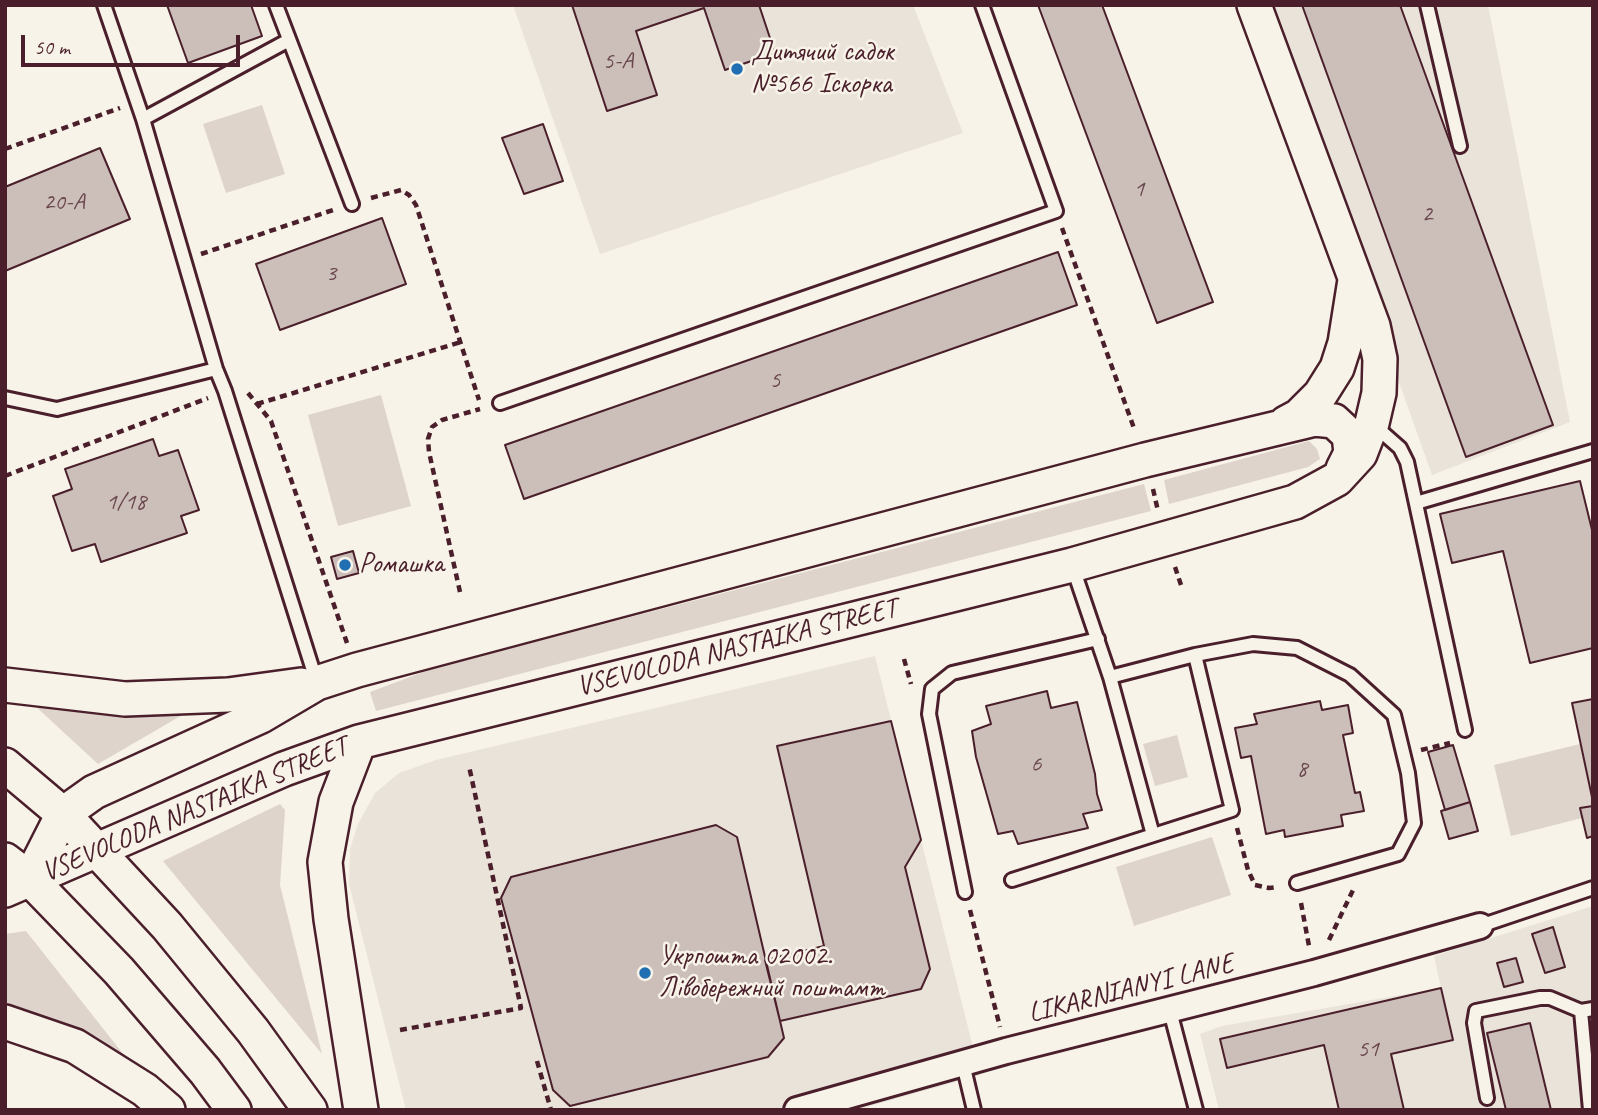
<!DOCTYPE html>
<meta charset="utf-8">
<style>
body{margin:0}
#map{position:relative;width:1598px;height:1115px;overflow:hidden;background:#f7f3e8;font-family:Caveat,sans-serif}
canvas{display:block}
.frame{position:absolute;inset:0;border:7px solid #4a1f2b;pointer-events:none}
.scale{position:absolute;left:21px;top:35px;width:219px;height:32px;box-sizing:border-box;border:4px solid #4a1f2b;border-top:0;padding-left:9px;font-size:21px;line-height:24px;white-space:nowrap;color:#4a1f2b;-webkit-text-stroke:5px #f7f3e8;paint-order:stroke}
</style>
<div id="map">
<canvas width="1598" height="1115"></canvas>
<div class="frame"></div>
<div class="scale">50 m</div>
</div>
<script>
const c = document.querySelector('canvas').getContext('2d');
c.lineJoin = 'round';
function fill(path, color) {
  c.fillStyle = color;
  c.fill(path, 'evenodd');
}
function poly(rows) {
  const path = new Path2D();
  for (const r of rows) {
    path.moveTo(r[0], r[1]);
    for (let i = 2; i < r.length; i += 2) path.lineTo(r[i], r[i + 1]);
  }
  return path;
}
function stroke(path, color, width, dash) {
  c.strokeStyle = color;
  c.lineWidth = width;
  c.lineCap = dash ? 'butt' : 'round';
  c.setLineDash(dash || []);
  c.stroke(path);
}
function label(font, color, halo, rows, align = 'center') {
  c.font = font + ' Caveat,sans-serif';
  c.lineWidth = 5;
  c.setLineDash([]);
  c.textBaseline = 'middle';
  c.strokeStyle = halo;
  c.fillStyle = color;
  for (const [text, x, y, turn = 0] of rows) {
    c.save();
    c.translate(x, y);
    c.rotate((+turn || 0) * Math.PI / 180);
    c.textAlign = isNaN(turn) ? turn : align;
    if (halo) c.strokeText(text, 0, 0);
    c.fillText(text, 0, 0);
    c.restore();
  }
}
fill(poly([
 [513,5,913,5,963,133,600,254],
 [1265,5,1488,5,1570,422,1432,475],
 [875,656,980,1075,856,1110,406,1110,349,884,350,849,358,824,375,793,399,773,436,760],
 [1593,906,1593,1110,1219,1110,1200,1034,1222,1026,1441,988,1434,956]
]), '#eae3da');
fill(poly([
 [262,105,285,174,226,193,203,124],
 [381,395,411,506,338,526,308,415],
 [1309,441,1317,449,1320,459,1308,467,1169,504,1164,480],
 [1144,484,1151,511,376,711,370,692,434,668],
 [34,705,184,714,98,764],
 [1177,735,1188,777,1155,786,1143,744],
 [1580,744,1593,806,1580,809,1582,818,1511,836,1494,765],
 [280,804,285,810,280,885,322,1054,163,861],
 [1212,837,1231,895,1134,926,1116,867],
 [26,931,143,1079,60,1027,5,1005,5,934]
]), '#ded4cc');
const building = poly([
 [167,5,251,5,262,36,188,63,167,5],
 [572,5,759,5,775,53,725,70,704,8,636,31,657,95,607,111,572,5],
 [1038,5,1102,5,1213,302,1157,323,1038,5],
 [1302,5,1400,5,1553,425,1466,457,1302,5],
 [543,124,563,181,524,194,502,138,543,124],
 [100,148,130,219,5,271,5,187,100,148],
 [382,218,406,284,280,330,256,264,382,218],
 [1058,252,1077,305,524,499,505,445,1058,252],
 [153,439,159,456,178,450,199,510,181,516,187,533,101,562,95,544,72,551,53,496,72,489,65,469,153,439],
 [1580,481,1593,534,1593,648,1530,663,1503,551,1452,563,1440,514,1580,481],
 [353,551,359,573,337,579,331,557,353,551],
 [1047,691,1051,708,1077,702,1095,774,1097,794,1102,810,1083,814,1088,828,1018,844,1013,831,998,834,976,757,972,731,991,724,986,706,1047,691],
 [1593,699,1593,802,1572,703,1593,699],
 [1320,701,1322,710,1348,705,1353,733,1343,735,1355,793,1360,792,1364,811,1341,815,1343,826,1285,837,1284,830,1266,834,1251,756,1241,758,1235,728,1257,724,1254,714,1320,701],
 [891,721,921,840,905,867,930,969,921,989,780,1021,765,960,824,946,777,746,891,721],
 [1453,745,1470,802,1445,810,1428,752,1453,745],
 [1470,802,1478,831,1449,839,1441,811,1470,802],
 [1593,806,1593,836,1587,838,1580,808,1593,806],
 [716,825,737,837,784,1038,768,1057,570,1106,553,1090,501,898,511,877,716,825],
 [1553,927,1565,967,1545,973,1532,934,1553,927],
 [1516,958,1523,982,1504,987,1497,963,1516,958],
 [1441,988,1453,1040,1391,1054,1404,1110,1339,1110,1324,1045,1227,1068,1220,1039,1441,988],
 [1530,1023,1551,1110,1506,1110,1487,1033,1530,1023]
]);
fill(building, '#ccbfb9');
stroke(building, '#4a1f2b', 2);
const lane = poly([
 [104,5,143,119,216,369,225,391,317,683],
 [276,5,352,204],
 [1427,5,1460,146],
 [143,119,289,40],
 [5,398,57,409,216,369],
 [500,403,1056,211,982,5],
 [1375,426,1400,448,1407,462,1465,730],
 [1416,503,1593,451],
 [1072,565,1110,677,1153,835],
 [1110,677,1195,655,1253,644,1297,648,1350,675,1394,715,1408,773,1414,823,1398,854,1297,883],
 [1012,880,1232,810,1195,655],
 [965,892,929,714,932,689,952,673,1098,639],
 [1480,926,1593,888],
 [1170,1011,1196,1110],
 [1581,1011,1590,1110],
 [963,1064,974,1110],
 [1487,1098,1474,1023,1476,1011,1540,998,1550,998,1581,1011,1593,1009]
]);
const street = poly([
 [797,1110,1006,1051,1314,973,1480,926]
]);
const secondary = poly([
 [1286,423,1299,416,1320,395,1337,368,1345,343,1355,280],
 [5,685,125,699,228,695,301,685],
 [359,742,336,802,325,862,331,919,361,1110],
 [5,765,63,814,167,926,253,1031,310,1110],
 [5,860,30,879,119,971,205,1071,234,1110],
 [30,879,63,814,94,792,261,716,317,683,357,670,1145,460,1315,419,1334,421,1349,435,1351,453,1343,469],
 [5,890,284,769,359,742,1072,565,1295,502,1337,479,1360,454,1372,423,1379,393,1380,359,1373,326,1254,5],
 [5,1022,75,1046,145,1090,168,1110]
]);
stroke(lane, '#4a1f2b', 18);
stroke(street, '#4a1f2b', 30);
stroke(secondary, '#4a1f2b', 38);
stroke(poly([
 [5,149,120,108],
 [371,198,401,190,409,195,416,205,479,400],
 [1062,228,1135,431],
 [201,254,333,210],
 [248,393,271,421,347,643],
 [257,404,461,342],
 [5,476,208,398],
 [1153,489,1158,511],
 [1175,567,1182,588],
 [460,592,429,452,428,439,432,427,442,420,480,409],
 [904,659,911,684],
 [1421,750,1450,743],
 [1237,828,1248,870,1255,885,1269,888,1277,887],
 [1301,903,1309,946],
 [970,910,1000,1027],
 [1329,940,1354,888],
 [400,1030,521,1008,469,766],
 [537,1061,551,1110]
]), '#4a1f2b', 4.5, [7, 5]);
stroke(lane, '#f7f3e8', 12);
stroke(street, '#f7f3e8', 24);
stroke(secondary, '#f7f3e8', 33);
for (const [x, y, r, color] of [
 [737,69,7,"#1f6fb2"],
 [345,565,7,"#1f6fb2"],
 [645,973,7,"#1f6fb2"]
]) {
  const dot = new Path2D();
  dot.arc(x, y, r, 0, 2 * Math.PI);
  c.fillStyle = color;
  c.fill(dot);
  stroke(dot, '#f7f3e8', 2.5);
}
label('24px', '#6a474e', null, [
 ["5-А",618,62],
 ["1",1139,190],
 ["20-А",64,203],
 ["2",1427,215],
 ["3",331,274],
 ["5",775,381],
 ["1/18",126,503],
 ["6",1036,765],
 ["8",1302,770],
 ["51",1368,1050]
]);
label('28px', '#4a1f2b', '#f7f3e8', [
 ["Дитячий садок",751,53],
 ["№566 Іскорка",751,85],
 ["Ромашка",359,565],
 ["Укрпошта 02002.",659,957],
 ["Лівобережний поштамт",659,989]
], 'left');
label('28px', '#4a1f2b', '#f7f3e8', [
 ["VSEVOLODA NASTAIKA STREET",737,648,-14],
 ["VSEVOLODA NASTAIKA STREET",195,810,-23],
 ["LIKARNIANYI LANE",1131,989,-14]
]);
</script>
